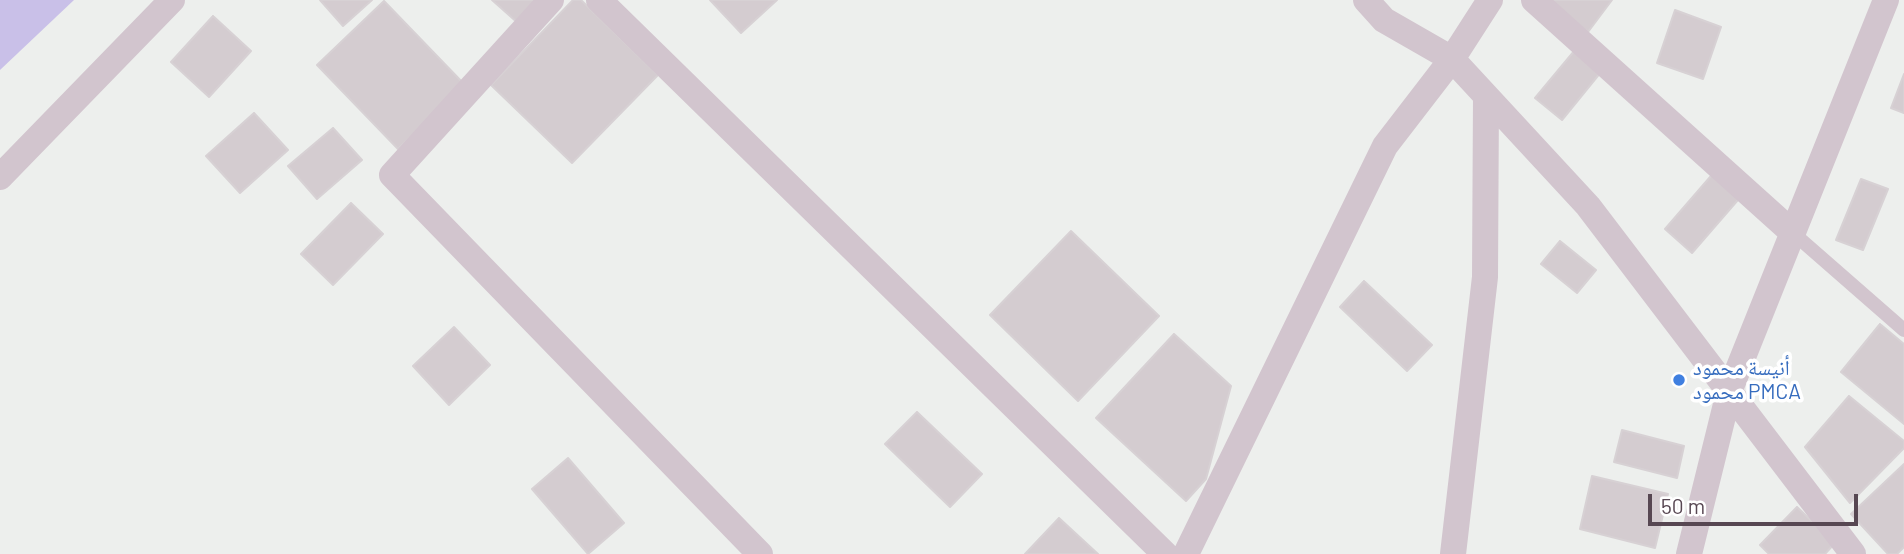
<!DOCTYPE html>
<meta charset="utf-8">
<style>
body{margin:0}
#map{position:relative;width:1904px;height:554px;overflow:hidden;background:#edefed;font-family:Barlow,sans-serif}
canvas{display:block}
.scale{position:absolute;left:1648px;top:494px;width:210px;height:32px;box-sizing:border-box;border:4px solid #574752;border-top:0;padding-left:9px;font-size:21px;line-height:24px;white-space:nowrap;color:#574752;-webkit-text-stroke:5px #fff;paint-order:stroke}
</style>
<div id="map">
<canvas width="1904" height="554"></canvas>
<div class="scale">50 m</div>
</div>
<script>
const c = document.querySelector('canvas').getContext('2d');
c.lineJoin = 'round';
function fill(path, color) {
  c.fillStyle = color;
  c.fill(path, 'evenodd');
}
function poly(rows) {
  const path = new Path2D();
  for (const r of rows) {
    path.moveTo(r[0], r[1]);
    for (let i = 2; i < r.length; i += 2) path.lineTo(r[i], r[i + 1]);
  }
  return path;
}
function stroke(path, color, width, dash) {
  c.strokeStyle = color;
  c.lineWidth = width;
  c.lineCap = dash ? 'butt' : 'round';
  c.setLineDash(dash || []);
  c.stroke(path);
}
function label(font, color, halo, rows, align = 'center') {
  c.font = font + ' Barlow,"Noto Naskh Arabic",sans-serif';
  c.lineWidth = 7;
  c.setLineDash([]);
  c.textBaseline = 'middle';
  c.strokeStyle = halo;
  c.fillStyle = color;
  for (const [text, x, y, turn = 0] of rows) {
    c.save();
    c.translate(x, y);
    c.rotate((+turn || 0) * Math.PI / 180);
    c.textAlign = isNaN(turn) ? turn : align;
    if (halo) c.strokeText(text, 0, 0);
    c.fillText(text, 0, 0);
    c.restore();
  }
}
fill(poly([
 [0,0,74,0,0,70]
]), '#c9c0e8');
const building = poly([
 [320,0,372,0,343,26,320,0],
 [492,0,541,0,519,24,492,0],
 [573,0,581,0,658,75,572,163,491,85,573,0],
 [710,0,777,0,741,33,710,0],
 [1546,0,1612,0,1588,32,1546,0],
 [384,1,465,85,398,149,317,65,384,1],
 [1675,10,1721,27,1703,79,1657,63,1675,10],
 [213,16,251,51,209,97,171,62,213,16],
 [1575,50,1601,72,1562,120,1535,98,1575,50],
 [1904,74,1904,113,1891,108,1904,74],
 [254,113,288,150,240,193,206,156,254,113],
 [333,128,362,160,317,199,288,166,333,128],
 [1717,169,1744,193,1692,253,1665,229,1717,169],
 [1861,179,1888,189,1863,250,1836,240,1861,179],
 [351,203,383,234,333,285,301,254,351,203],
 [1071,231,1159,316,1078,401,990,315,1071,231],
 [1560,241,1596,270,1577,293,1541,264,1560,241],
 [1364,281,1432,345,1407,371,1340,307,1364,281],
 [1880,324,1904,344,1904,424,1841,372,1880,324],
 [454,327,490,365,449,405,413,366,454,327],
 [1174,334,1231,386,1206,479,1186,501,1096,418,1174,334],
 [1849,396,1904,441,1904,448,1850,503,1805,447,1849,396],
 [917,412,982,474,950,507,885,444,917,412],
 [1622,430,1684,446,1677,478,1614,462,1622,430],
 [568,458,624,523,588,554,532,489,568,458],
 [1904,464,1904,547,1897,554,1888,554,1851,514,1904,464],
 [1592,476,1668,494,1655,548,1580,529,1592,476],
 [1797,507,1835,543,1825,554,1769,554,1760,545,1797,507],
 [1059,518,1098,554,1025,554,1059,518]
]);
fill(building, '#d4ccd0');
stroke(building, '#d7d1d4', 2);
stroke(poly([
 [1793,233,1904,330]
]), '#d2c5ce', 14);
stroke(poly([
 [551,0,392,175,760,554],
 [599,0,1165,554],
 [1366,0,1384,20,1452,59,1588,206,1853,554],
 [1534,0,1793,233],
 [0,177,172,0],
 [1186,554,1385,146,1452,59,1490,0],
 [1453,554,1485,277,1486,97],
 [1689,554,1729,392,1886,0]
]), '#d2c5ce', 26);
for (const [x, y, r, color] of [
 [1679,380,7,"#3f7fe0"]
]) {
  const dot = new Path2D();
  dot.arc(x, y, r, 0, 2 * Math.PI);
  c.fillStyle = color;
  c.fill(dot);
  stroke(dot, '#fff', 2.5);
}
label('21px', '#366cbe', '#fff', [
 ["أنيسة محمود",1693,368],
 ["محمود PMCA",1693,392]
], 'left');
</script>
